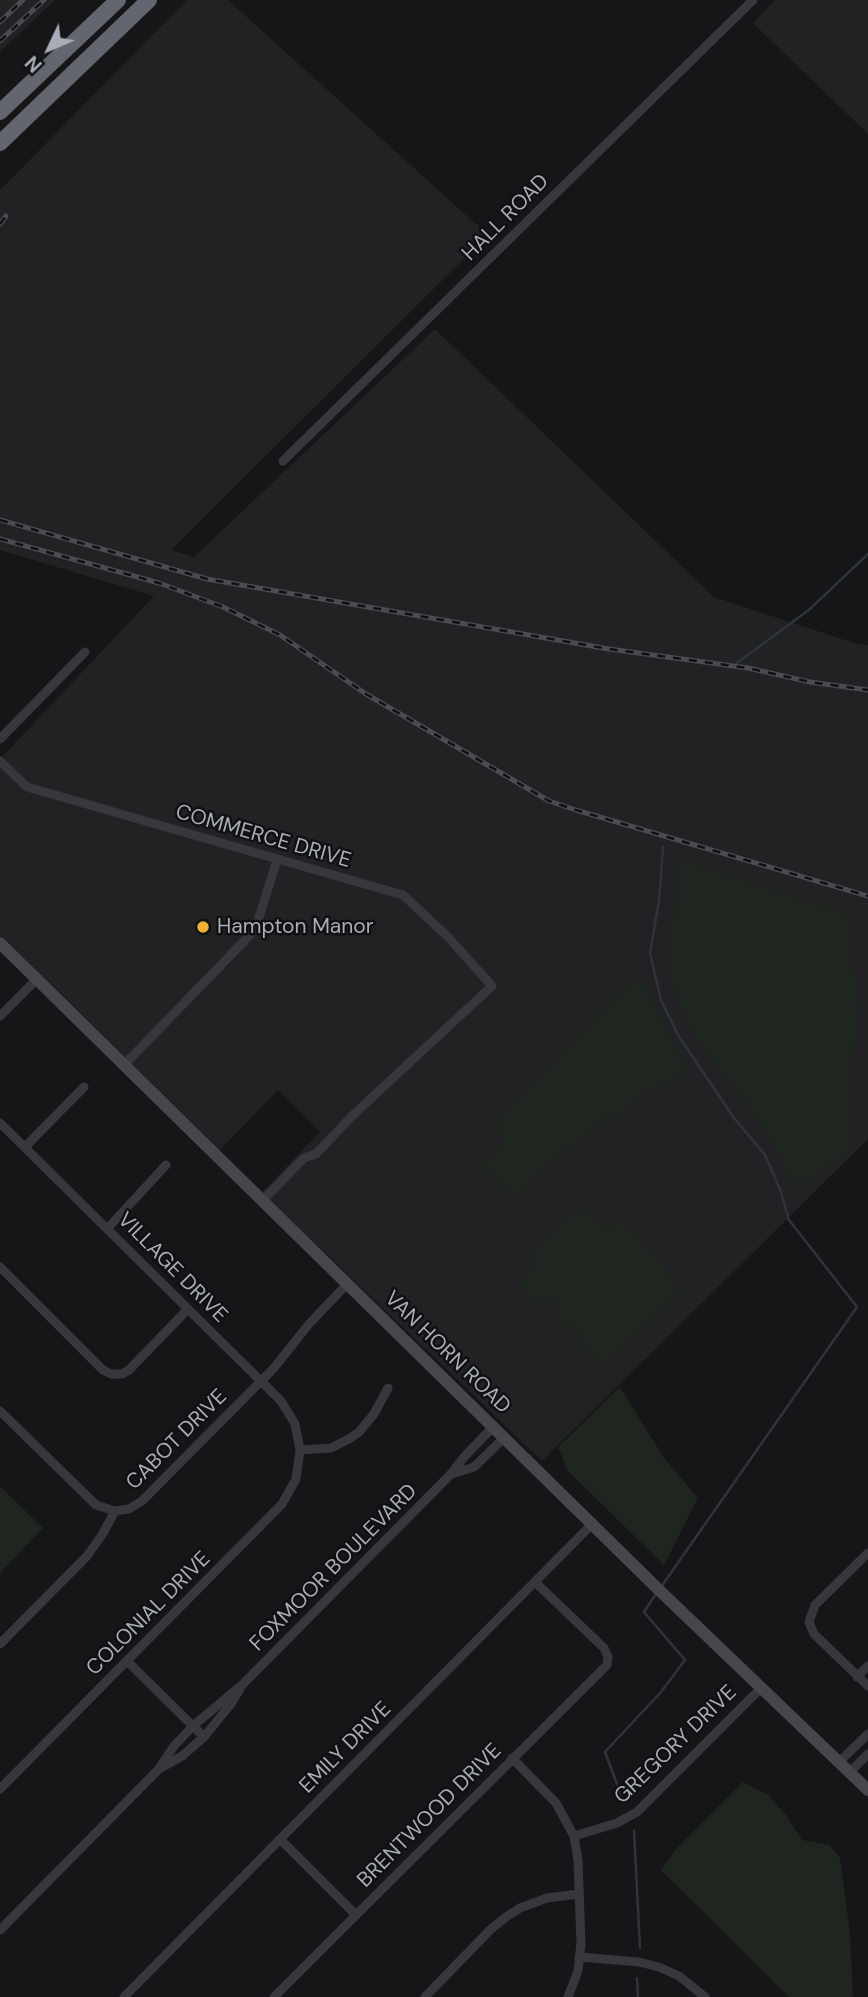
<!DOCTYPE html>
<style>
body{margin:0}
#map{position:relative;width:868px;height:1997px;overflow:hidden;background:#161618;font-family:"DM Sans",sans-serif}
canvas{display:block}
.north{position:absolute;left:14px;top:14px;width:70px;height:70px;-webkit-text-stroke:5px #111113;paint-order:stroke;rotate:226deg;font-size:19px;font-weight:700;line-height:28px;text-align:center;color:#a8adb8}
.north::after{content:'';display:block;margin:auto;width:24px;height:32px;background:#a8adb8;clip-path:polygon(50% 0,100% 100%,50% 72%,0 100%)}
</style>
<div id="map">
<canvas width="868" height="1997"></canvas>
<div class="north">N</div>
</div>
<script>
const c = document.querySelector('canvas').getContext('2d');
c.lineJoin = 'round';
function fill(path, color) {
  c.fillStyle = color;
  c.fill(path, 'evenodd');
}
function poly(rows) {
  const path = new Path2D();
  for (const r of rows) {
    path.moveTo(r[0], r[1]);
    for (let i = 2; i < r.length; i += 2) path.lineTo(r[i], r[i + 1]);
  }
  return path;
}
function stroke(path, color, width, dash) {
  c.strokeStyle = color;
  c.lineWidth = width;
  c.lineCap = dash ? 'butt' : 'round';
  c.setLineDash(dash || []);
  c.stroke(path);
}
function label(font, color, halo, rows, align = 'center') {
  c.font = font + ' "DM Sans",sans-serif';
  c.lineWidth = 5;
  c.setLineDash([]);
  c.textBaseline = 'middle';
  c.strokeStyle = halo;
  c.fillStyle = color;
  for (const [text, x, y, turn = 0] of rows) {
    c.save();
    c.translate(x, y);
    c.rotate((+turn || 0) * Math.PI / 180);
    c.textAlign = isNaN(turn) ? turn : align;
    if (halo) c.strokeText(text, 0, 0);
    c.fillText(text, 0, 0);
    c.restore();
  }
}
fill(poly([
 [0,0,55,0,0,52],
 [187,0,228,0,488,235,171,550,194,557,435,329,714,597,857,644,868,645,868,1139,542,1461,262,1192,320,1132,278,1090,220,1150,0,934,0,759,154,596,0,550,0,190],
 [775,0,868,0,868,134,753,23]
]), '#222225');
fill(poly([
 [678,860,846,913,859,1005,848,1107,853,1146,827,1168,799,1186,789,1176,779,1152,749,1105,701,1046,679,1002,666,957,677,900],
 [634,978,643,981,673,1043,682,1057,685,1069,677,1078,639,1095,620,1117,606,1117,586,1136,547,1162,530,1178,523,1191,512,1195,482,1165,504,1143,496,1123],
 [583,1208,607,1229,622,1222,626,1224,682,1289,603,1366,580,1343,585,1338,575,1328,561,1324,554,1318,562,1309,547,1295,539,1303,519,1284,534,1269,532,1256,570,1216],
 [620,1387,664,1458,698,1498,664,1565,568,1471,558,1447],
 [0,1486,43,1528,0,1573],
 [743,1782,768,1795,786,1815,802,1840,829,1845,840,1858,850,1934,853,1997,789,1997,661,1870,677,1848]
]), '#1e261f');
stroke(poly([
 [737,663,810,609,868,554],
 [661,1587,857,1307,789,1220,781,1192,765,1155,734,1118,678,1035,661,1000,650,953,659,901,663,847],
 [623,1800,605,1752,661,1692,685,1660,644,1612,655,1595],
 [634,1831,640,1948],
 [637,1978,638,1997]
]), '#2c353c', 2.5);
stroke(poly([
 [283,461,753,0],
 [0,739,85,652],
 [0,761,27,787,403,895,447,936,492,986,351,1117,316,1154,304,1158,263,1200],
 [0,1016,37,979],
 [125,1064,251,934,256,927,277,860],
 [0,1123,281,1401,295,1424,300,1450,296,1479,282,1504,0,1789],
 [25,1147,84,1087],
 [107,1229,166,1165],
 [0,1267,103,1370,111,1374,122,1374,129,1370,188,1309],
 [0,1411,96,1505,115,1511,129,1509,142,1501,274,1368,309,1324,348,1283],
 [300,1450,331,1448,349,1439,359,1432,374,1414,388,1388],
 [452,1474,474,1467,505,1437],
 [868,1553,815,1605,809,1622,814,1634,868,1686],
 [0,1644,87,1556,102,1535,115,1511],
 [127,1661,204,1737],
 [857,1677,868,1666],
 [512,1758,556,1803,574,1836,578,1860,581,1943,578,1971,568,1997],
 [839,1762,868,1734],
 [159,1769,182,1756,204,1737,230,1705,240,1689],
 [850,1772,868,1754],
 [574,1836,617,1823,637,1812,761,1688],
 [281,1840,356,1915],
 [0,1930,158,1770,174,1746,193,1726,242,1685,450,1475,464,1457,494,1426],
 [580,1957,639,1962,659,1967,679,1976,705,1997],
 [124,1997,593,1523],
 [274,1997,607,1665,608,1657,604,1648,535,1582],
 [425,1997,491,1929,506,1917,520,1908,547,1898,579,1894]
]), '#37383d', 9);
stroke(poly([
 [0,943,659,1590,868,1790]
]), '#45474d', 12);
stroke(poly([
 [0,112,118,0],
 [0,143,149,0]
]), '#63666e', 16);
const rail = poly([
 [0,22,23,0],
 [0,41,44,0],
 [0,224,6,216],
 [0,520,207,579,609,649,748,668,810,682,868,690],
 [0,539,159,583,223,607,280,635,366,694,549,801,576,810,868,896]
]);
stroke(rail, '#4a4c52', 5);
stroke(rail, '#111113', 2.5, [8]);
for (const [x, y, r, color] of [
 [203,927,7,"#f2b134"]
]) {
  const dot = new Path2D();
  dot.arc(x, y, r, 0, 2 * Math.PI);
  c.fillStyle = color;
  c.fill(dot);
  stroke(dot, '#111113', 2.5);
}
label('21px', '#a8adb8', '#111113', [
 ["HALL ROAD",506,218,-45],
 ["COMMERCE DRIVE",263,837,16],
 ["VILLAGE DRIVE",172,1268,45],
 ["VAN HORN ROAD",447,1353,44],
 ["CABOT DRIVE",177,1440,-45],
 ["FOXMOOR BOULEVARD",334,1568,-45],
 ["COLONIAL DRIVE",149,1614,-45],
 ["GREGORY DRIVE",676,1745,-44],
 ["EMILY DRIVE",346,1748,-45],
 ["BRENTWOOD DRIVE",430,1816,-45]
]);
label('21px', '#a8adb8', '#111113', [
 ["Hampton Manor",217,927]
], 'left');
</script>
